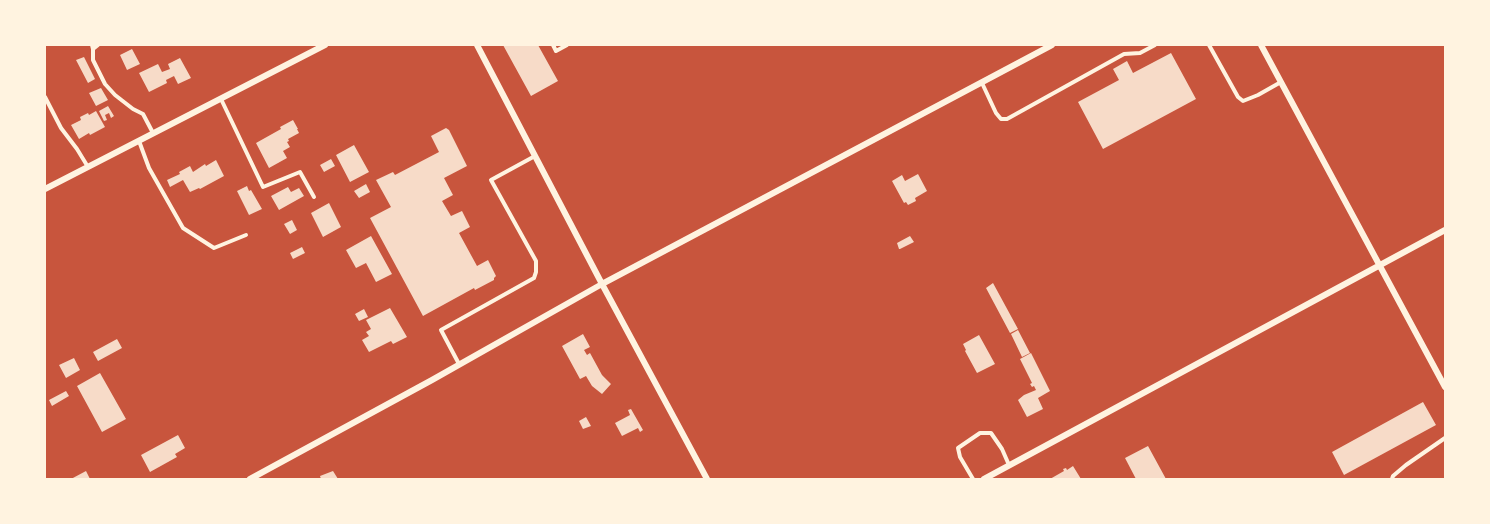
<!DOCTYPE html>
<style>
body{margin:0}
#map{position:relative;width:1490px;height:524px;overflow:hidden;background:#c8553d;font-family:"PT Serif",serif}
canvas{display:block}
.frame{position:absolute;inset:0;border:46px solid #fff3e0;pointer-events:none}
</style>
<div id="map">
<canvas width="1490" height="524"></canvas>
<div class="frame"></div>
</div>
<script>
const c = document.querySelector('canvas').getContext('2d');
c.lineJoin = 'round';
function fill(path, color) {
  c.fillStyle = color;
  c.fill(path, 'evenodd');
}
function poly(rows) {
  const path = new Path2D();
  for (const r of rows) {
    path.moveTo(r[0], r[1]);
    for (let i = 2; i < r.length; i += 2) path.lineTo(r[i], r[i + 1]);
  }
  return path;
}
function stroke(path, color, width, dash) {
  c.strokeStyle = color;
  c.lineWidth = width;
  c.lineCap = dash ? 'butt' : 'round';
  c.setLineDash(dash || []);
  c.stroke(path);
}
fill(poly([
 [503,45,538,45,558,81,531,96],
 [132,49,140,64,127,70,120,55],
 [1171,53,1196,99,1103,149,1078,102,1119,80,1113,69,1127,61,1133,73],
 [84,57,95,79,88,83,76,60],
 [180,58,191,78,178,84,174,76,166,80,167,83,149,92,139,73,158,64,162,72,170,69,168,64],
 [101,88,108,100,96,106,89,93],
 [108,106,114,116,111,118,109,113,105,115,107,120,104,121,99,111],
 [96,111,105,127,90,135,89,133,79,139,71,125,81,120,80,117,88,113,89,115],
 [293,120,298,129,297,129,299,133,288,139,289,141,287,142,290,147,283,151,287,158,269,168,256,143,281,129,280,127],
 [446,128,449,130,467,166,444,178,453,195,442,201,451,216,462,211,470,227,459,233,477,266,488,260,496,276,494,278,494,280,475,290,474,288,423,316,370,218,391,207,376,180,393,172,395,175,439,152,431,136],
 [354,145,369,172,350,182,336,155],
 [331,159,335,166,324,172,320,165],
 [216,160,224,176,200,189,199,188,190,192,183,180,170,187,167,180,180,174,179,172,190,166,193,172,205,164,206,166],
 [918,174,927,191,915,198,916,201,908,205,906,202,904,203,892,181,902,175,905,181],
 [366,184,370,192,359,198,354,191],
 [247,186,249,191,251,190,262,209,249,215,237,191],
 [288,187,291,192,299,188,304,196,279,210,271,196],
 [329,203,341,227,323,237,311,213],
 [292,220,297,230,290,234,284,224],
 [371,236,392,274,376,282,366,263,356,268,346,250],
 [910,236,914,242,900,249,899,249,897,243],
 [302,247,305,253,293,259,290,253],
 [993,283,1018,329,1010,333,986,288],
 [390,308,407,337,393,344,391,341,369,352,362,340,369,336,366,332,371,329,366,320],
 [364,309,368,317,359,321,355,314],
 [1018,330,1030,353,1022,357,1011,334],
 [583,334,590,347,584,350,587,355,590,353,602,375,611,384,602,394,592,386,586,376,580,379,562,346],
 [979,335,995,364,977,373,965,351,966,350,963,344],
 [117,339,122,348,98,361,93,352],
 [1031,353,1050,391,1038,398,1043,409,1027,417,1018,400,1024,395,1036,390,1034,386,1032,387,1030,384,1032,383,1020,359],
 [74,358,80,370,66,378,59,365],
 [100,373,126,419,102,432,77,386],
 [66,391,69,396,52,406,49,400],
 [1423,402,1436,425,1344,475,1332,452],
 [631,409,643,430,640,432,638,428,622,436,615,423,630,415,628,410],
 [586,417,591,426,583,429,579,421],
 [178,435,185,448,175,454,177,457,150,472,141,455],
 [1148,446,1166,479,1136,479,1125,458],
 [1073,466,1081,479,1050,479,1064,471,1063,469,1066,468,1067,470],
 [86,471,90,479,71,479],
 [333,471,338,479,321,479,320,476]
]), '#f7dbc8');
stroke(poly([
 [92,45,93,49,93,60,105,84,115,95,133,109,143,114,153,133],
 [553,45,556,51,567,45],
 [1209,45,1238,97,1243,101,1258,95,1281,82],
 [93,49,98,45],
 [982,83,996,113,1001,119,1007,119,1124,54,1140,53,1155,45],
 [45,97,61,128,77,149,88,167],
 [221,99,263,187,300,172,314,197],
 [139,141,149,168,183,228,214,248,246,235],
 [459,364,441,330,534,278,536,272,536,261,491,180,535,156],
 [973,479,960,457,958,448,980,433,991,433,1002,449,1009,465],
 [1392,479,1393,476,1406,465,1445,438]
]), '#fff3e0', 4);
stroke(poly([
 [477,45,602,284,707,479],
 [1261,45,1445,387],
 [45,189,325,45],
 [250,479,432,380,602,284,1052,45],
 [984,479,1445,230]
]), '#fff3e0', 6);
</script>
